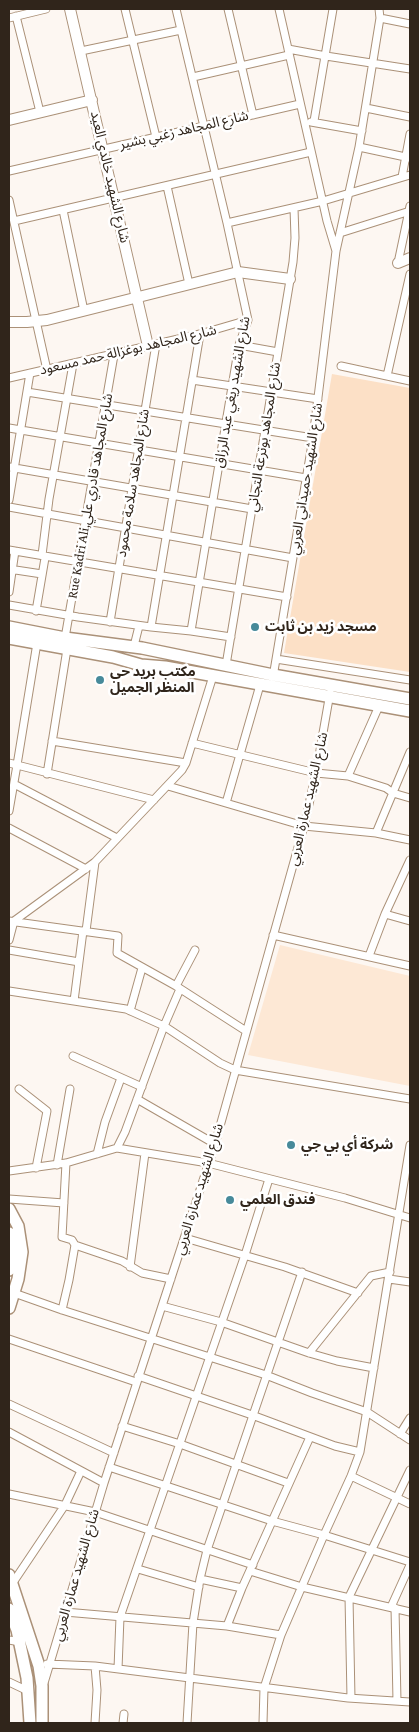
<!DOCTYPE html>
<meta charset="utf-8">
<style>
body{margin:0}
#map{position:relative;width:419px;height:1732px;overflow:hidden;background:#fdf7f2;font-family:"Crimson Pro",serif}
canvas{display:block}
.frame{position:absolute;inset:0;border:10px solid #30251b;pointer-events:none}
</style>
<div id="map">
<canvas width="419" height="1732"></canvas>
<div class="frame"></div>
</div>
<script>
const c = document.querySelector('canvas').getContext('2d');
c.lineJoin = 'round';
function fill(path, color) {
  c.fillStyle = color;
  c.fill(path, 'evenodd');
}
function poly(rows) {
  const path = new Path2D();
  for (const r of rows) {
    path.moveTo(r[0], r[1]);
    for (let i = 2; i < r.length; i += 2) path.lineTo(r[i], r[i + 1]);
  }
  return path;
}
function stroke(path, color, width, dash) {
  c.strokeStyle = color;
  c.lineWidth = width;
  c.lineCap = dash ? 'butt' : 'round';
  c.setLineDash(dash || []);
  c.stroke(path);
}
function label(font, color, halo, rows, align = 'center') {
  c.font = font + ' "Crimson Pro","Noto Sans Arabic",serif';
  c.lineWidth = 5;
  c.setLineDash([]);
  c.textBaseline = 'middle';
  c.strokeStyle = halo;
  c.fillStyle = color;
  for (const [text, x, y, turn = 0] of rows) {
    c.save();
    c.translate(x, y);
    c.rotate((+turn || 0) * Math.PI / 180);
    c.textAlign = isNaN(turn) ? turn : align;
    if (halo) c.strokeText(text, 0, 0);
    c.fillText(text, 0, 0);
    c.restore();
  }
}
fill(poly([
 [280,945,410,976,410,1086,248,1055]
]), '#fde8d5');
fill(poly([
 [332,374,410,388,410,672,284,653]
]), '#fce0c6');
const street = poly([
 [125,9,156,137],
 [176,9,227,223,248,320,239,345,191,631],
 [228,9,253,115],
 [279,9,327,221,336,251],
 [16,16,40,112],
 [9,18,46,9],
 [380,18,410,24],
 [288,49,326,56,410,69],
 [81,51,181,30],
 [193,77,289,55],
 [366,108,410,117],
 [314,121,333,9],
 [311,122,362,131],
 [359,147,410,158],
 [9,171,300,104],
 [402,177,410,134],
 [167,186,189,284],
 [9,200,47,370],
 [63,210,84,311],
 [14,221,311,152],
 [227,223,323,201,410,175],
 [340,233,410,211],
 [398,263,410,206],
 [239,345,278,352],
 [341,366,410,381],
 [387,376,410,274],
 [9,378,200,334,248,320],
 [192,380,318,399],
 [27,392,313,438],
 [9,428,306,478],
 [9,467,252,509],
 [9,500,30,373],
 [9,507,293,558],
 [9,550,287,597],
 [9,569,42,574],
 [9,592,15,551],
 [9,605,78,617,151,627,191,631,231,637],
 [36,611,45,558,42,555,49,499,73,364],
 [110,622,156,344],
 [151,627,200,334],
 [65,638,114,355],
 [37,643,17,765,154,800],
 [134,646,139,626],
 [276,659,410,680],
 [226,665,293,262,295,238,294,208],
 [273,677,313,438,336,251,359,147,380,18,379,9],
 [52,741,186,763],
 [192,743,316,773,348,776,386,788,393,793,410,798],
 [9,763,17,765,9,811],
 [47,774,67,649],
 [348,776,379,706],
 [14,784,117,838],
 [168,786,304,826,376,833,410,840],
 [226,803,260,685],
 [9,828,86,869],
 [376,833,410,752],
 [385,914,410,921],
 [9,921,118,936,117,953,176,986,246,1031],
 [86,931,95,862],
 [273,935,410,966],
 [9,940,14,921,95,862,182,770,186,763,213,676],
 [9,950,79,962],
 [369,956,385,914,410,860],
 [176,986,195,950],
 [9,991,126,1009,164,1026,220,1063,235,1070,410,1099],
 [74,1001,83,931],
 [130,1011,142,968],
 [73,1056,142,1087],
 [19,1089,47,1111,36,1168],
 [137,1099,215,1144],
 [117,1148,125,1132,164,1026,180,989],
 [97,1154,105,1122,121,1078],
 [57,1165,70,1089],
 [9,1171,66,1163,117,1148,208,1163,345,1198,410,1218],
 [9,1199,64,1203],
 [185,1238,285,1267,358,1293],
 [75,1245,122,1261,142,1273,171,1279],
 [130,1267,145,1153],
 [389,1279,410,1282],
 [14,1293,62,1310,266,1375,312,1393,367,1412,410,1440],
 [162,1306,221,1322,309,1353,337,1361,374,1368],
 [62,1310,69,1280,75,1245,72,1240,62,1237,66,1163],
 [9,1339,136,1382],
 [309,1353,371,1276,390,1272],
 [138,1376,252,1415,335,1446,360,1452,351,1476,324,1535,281,1635,264,1688,263,1723],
 [9,1404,114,1453],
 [122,1426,180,1444,288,1483],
 [9,1432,104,1483],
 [400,1434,410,1418],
 [360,1452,410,1145],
 [109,1467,272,1521,324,1535,410,1562],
 [351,1476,410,1504],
 [9,1494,95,1512,253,1565],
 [138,1569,199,1587],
 [250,1571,302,1587,410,1612],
 [200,1579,242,1588],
 [12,1584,65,1505,81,1471],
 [391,1607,410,1565],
 [395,1608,397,1701],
 [65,1612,227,1626,281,1635],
 [227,1626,242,1588,310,1437],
 [9,1640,20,1642],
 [47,1664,95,1666,348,1698,410,1702],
 [118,1669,120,1617,245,1255,269,1179],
 [9,1682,28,1691],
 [44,1683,104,1483,215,1144,304,826,316,773,330,693],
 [351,1698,349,1597,410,1470],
 [95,1723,97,1690,95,1666],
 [123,1723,124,1714],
 [187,1723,193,1623,200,1579,207,1550,302,1272]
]);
const secondary = poly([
 [70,9,148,346],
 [9,120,92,100],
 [398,263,410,258],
 [9,322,27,322,47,320,238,272,290,279]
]);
const primary = poly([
 [9,627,65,638,142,648,273,675,410,699],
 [9,638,113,657,141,665,165,667,410,711],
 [9,1209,18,1226,22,1252,18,1279,9,1308],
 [9,1233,12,1252,9,1270],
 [9,1575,39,1666,42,1686,42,1723],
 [9,1609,17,1630,27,1678,30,1723]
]);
stroke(street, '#ab9178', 9);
stroke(secondary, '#ab9178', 12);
stroke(primary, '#ab9178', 14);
stroke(street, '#fff', 7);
stroke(secondary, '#fff', 10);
stroke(primary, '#fff', 11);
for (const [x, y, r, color] of [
 [255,627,5,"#478a9a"],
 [100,680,5,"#478a9a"],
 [291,1145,5,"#478a9a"],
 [230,1200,5,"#478a9a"]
]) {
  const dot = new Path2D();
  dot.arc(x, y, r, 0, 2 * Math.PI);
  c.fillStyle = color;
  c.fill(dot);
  stroke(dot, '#fff', 2);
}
label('14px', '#30251b', '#fff', [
 ["شارع المجاهد زغبي بشير",184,130,-13],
 ["شارع الشهيد خالدي العيد",110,177,77],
 ["شارع المجاهد بوغزالة حمد مسعود",128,350,-13],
 ["شارع الشهيد ريغي عبد الرزاق",232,392,-80],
 ["شارع المجاهد بوترعة التجاني",264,437,-81],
 ["شارع الشهيد حميداني العربي",306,479,-81],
 ["شارع المجاهد سلامة محمود",133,483,-81],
 ["Rue Kadri Ali,شارع المجاهد قادري علي",90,496,-80],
 ["شارع الشهيد عمارة العربي",308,799,-77],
 ["شارع الشهيد عمارة العربي",199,1189,-73],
 ["شارع الشهيد عمارة العربي",76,1575,-74]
]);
label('bold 14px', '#30251b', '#fff', [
 ["مسجد زيد بن ثابت",265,627],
 ["مكتب بريد حي",110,672],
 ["المنظر الجميل",110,688],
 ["شركة أي بي جي",301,1145],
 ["فندق العلمي",240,1200]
], 'left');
</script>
